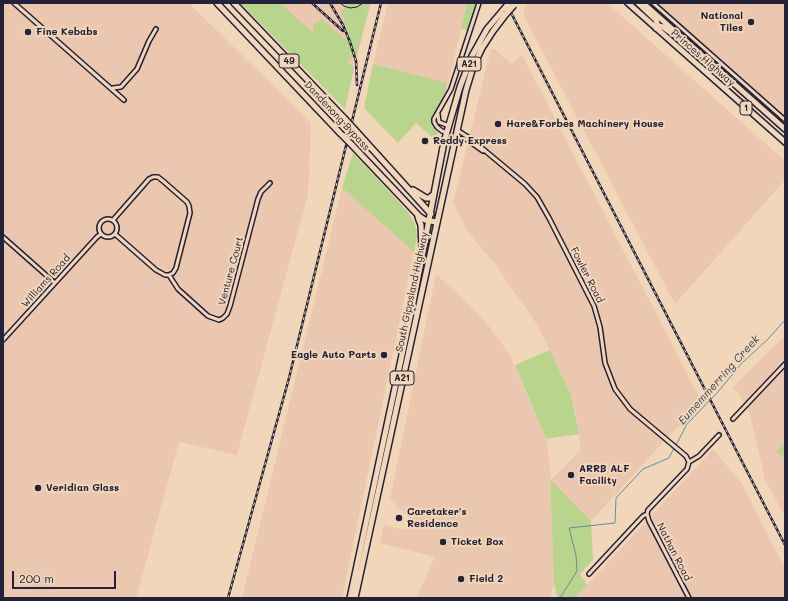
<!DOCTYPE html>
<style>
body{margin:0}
#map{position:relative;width:788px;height:601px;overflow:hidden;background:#f2d6b9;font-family:Mali,sans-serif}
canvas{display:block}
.frame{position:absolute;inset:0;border:4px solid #22223b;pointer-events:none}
.scale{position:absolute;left:12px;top:571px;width:104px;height:18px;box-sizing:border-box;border:2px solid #22223b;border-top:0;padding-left:5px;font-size:12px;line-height:14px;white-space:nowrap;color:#22223b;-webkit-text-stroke:3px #f2d6b9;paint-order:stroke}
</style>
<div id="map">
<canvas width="788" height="601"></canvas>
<div class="frame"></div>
<div class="scale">200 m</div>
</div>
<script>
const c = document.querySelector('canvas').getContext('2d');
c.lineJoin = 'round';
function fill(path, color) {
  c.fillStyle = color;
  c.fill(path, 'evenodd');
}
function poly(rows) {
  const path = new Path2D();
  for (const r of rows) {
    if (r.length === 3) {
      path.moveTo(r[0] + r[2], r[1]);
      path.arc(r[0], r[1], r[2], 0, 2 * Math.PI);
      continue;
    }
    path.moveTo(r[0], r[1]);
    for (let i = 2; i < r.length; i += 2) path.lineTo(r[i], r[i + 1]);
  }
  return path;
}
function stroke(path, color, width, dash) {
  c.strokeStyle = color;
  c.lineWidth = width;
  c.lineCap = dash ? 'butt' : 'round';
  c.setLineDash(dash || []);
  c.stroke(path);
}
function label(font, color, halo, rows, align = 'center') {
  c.font = font + ' Mali,sans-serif';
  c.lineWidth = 4;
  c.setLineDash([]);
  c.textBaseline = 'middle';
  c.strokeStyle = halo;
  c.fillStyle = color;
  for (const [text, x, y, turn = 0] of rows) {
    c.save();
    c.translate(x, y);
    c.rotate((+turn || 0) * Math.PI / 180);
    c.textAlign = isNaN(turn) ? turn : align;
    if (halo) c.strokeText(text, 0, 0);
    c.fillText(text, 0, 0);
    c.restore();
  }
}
fill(poly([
 [3,3,189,3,311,123,308,194,237,455,179,442,136,598,3,597],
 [280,3,371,3,357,57,353,58,354,68],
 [388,3,467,3,448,84,373,65],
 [528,3,607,3,785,161,785,180,675,304,528,24,523,11],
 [658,3,785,3,785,115,674,18],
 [491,49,495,49,511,64,522,55,702,402,668,437,591,521,551,481,551,502,554,584,550,598,416,598,435,557,380,543,384,525,406,530,409,518,390,499,436,274,468,304,488,325,510,355,547,442,551,480,581,450,575,409,564,379,538,326,494,263,468,232,453,203],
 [342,188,414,252,342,598,242,598],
 [785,336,785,517,765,479,750,415,741,397,733,387],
 [713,449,742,484,785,568,785,598,575,598]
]), '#eac7ae');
fill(poly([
 [240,3,280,3,314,33,313,25,322,19,344,39,350,37,341,11,349,4,370,3,357,55,347,61,354,68,345,109],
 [467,3,475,3,476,8,468,30,461,29],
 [373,64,447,83,436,141,416,123,398,143,364,108],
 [353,153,408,212,415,225,417,236,414,252,342,188],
 [550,350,571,395,579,434,546,439,515,365],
 [784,444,785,445,785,459,776,451],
 [551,480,591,521,593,560,580,574,587,585,575,598,558,598,554,584,551,502]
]), '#b9d58d');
stroke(poly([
 [676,445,687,424,717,393,741,364,768,339,785,320],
 [560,598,577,571,576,555,569,528,615,523,616,498,643,469,669,458,674,448]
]), '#5f909e', 1);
const street = poly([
 [14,3,124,100],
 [653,3,785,120],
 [113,88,121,87,137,69,149,41,156,29],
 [438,114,439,122,449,126],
 [457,130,471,139,525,184,537,197,549,218,594,306,600,327,605,363,615,389,630,409,686,456,689,462],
 [447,133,442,131,437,127,434,122,434,119,451,89,479,3],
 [455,141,460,139,466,139,483,151],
 [108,228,9],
 [113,220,149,179,153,177,158,177,163,181,187,202,189,206,190,213,176,268,173,273,169,275,165,275,156,270,115,234],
 [3,237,55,283],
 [169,275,178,289,208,316,219,320,223,318,227,314,230,306,258,199,261,192,270,183],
 [3,340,97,237,101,234],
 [733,419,785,364],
 [689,462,699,456,719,435],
 [647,514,649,521,689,598],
 [589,574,643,516,647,514,648,510,687,469,689,462]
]);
const highway = poly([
 [217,3,340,133],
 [234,3,344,118],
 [628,3,785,142],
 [638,3,656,20,657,23,656,28],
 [643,3,785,129],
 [656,28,659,26,663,27,674,35],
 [355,130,431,214],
 [351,144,419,216,425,220,436,222],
 [413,190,426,198,429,198,433,195],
 [418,217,421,225,422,248],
 [350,598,412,308,444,142,460,87,472,56,487,29,504,9],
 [355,598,466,90,473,67,482,48,493,31,506,14]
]);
stroke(street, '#22223b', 6);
stroke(highway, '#22223b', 8);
stroke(street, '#f2d6b9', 3);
stroke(highway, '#f2d6b9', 5);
stroke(poly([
 [340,3,344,6,350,8,357,7,363,3]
]), '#22223b', 1);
const rail = poly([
 [312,3,343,31],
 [330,3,343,25,350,42,356,61,357,85],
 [506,3,785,545],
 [228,598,289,378,381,3]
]);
stroke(rail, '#22223b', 2.5);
stroke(rail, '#f2d6b9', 1, [3]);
const highwayBridge = poly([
 [504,9,509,3],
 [506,14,514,5],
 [344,118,355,130],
 [340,133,351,144]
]);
stroke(highwayBridge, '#22223b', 8, []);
stroke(highwayBridge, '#f2d6b9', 5);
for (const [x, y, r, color] of [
 [751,22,4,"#22223b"],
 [28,32,4,"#22223b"],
 [498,124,4,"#22223b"],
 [425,141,4,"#22223b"],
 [384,355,4,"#22223b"],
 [571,475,4,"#22223b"],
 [38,488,4,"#22223b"],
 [399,518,4,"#22223b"],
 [443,542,4,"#22223b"],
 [461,579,4,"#22223b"]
]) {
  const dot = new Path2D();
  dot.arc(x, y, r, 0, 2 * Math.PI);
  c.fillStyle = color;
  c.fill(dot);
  stroke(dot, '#f2d6b9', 1.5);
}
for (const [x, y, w] of [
 [289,61,20],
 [469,64,24],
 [746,108,12],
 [402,378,24]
]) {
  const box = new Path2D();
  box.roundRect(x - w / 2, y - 7, w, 14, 3);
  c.fillStyle = '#f2d6b9';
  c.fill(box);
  stroke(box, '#22223b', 1);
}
label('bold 9px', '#22223b', null, [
 ["49",289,61],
 ["A21",469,64],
 ["1",746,108],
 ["A21",402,378]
]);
label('bold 10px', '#22223b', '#f2d6b9', [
 ["National",743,16,"right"],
 ["Tiles",743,28,"right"],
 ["Fine Kebabs",36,32],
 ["Hare&Forbes Machinery House",506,124],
 ["Reddy Express",433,141],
 ["Eagle Auto Parts",376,355,"right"],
 ["ARRB ALF",579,469],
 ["Facility",579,481],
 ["Veridian Glass",46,488],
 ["Caretaker's",407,512],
 ["Residence",407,524],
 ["Ticket Box",451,542],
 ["Field 2",469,579]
], 'left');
label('10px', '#22223b', '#f2d6b9', [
 ["Princes Highway",703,58,41],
 ["Dandenong Bypass",337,116,47],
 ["Venture Court",231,271,-75],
 ["Fowler Road",587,275,63],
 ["Williams Road",46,281,-48],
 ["South Gippsland Highway",412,292,-78],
 ["Nathan Road",674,552,63]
]);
label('italic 11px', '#36475c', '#f2d6b9', [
 ["Eumemmerring Creek",719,380,-48]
]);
</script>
